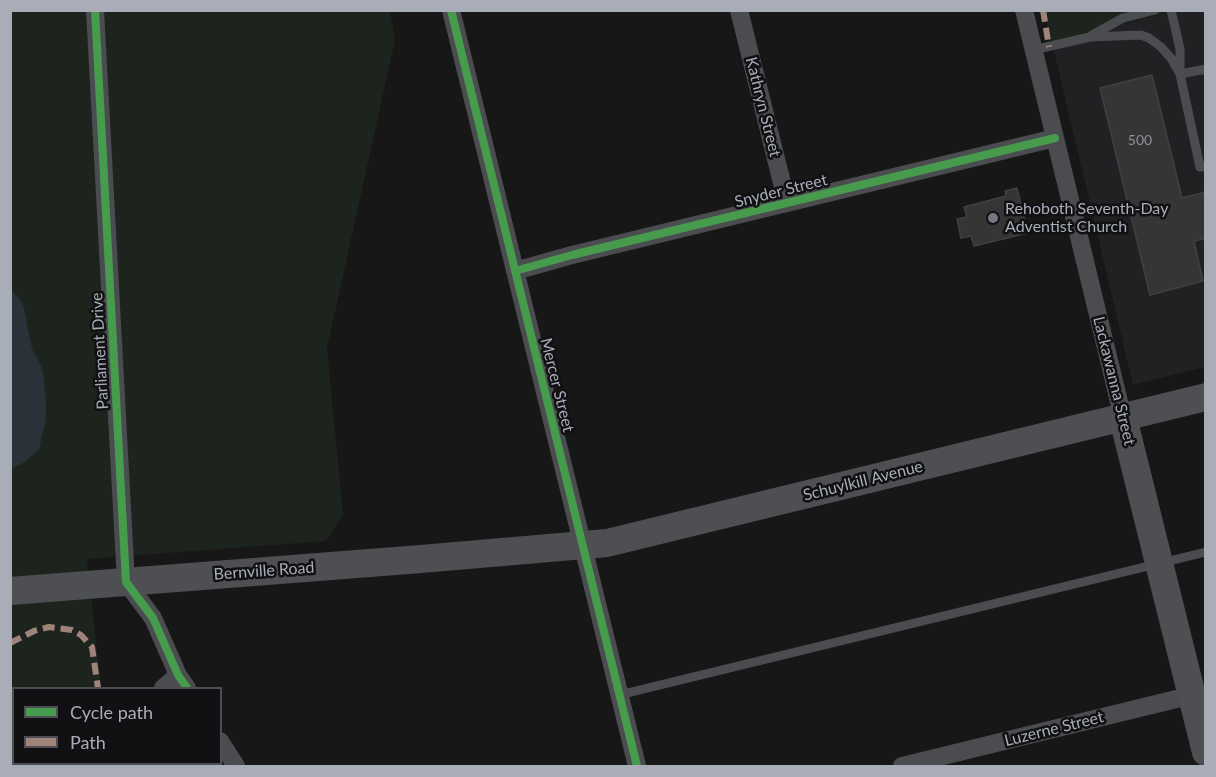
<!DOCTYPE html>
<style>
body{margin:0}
#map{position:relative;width:1216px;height:777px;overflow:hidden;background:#171717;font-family:Lato,sans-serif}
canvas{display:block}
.frame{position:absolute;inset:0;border:12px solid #a8adb8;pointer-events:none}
.legend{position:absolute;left:12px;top:687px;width:210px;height:78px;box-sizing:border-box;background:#111113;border:2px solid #4d4f55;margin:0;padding:8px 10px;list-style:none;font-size:18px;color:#a8adb8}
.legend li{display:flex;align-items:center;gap:12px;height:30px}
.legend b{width:30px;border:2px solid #4d4f55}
</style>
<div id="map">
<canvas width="1216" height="777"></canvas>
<div class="frame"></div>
<ul class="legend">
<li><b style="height:8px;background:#469c4c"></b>Cycle path</li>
<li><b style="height:8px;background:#a18479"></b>Path</li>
</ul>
</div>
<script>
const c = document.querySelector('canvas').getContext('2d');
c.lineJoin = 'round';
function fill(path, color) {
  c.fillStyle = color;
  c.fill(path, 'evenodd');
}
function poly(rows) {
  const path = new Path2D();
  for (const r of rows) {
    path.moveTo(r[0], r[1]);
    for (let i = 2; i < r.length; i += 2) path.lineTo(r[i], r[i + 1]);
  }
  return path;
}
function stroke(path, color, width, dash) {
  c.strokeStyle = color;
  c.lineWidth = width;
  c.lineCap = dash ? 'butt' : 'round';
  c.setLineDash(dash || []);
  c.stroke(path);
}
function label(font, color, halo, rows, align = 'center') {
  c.font = font + ' Lato,sans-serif';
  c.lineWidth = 5;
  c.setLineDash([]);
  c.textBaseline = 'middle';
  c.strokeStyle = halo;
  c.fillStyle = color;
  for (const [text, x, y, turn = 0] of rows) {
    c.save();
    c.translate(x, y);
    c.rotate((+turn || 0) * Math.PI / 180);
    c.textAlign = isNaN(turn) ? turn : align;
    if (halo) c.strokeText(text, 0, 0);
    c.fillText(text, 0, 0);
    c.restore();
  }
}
fill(poly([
 [1173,11,1205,11,1205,367,1133,385,1052,43]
]), '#212123');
fill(poly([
 [1044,10,1173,11,1052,43],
 [10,11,390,11,395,40,327,348,343,514,326,541,87,559,101,688,14,688,14,764,51,764,48,766,10,766]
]), '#1d241e');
fill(poly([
 [11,290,22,302,25,313,32,349,41,366,44,379,46,402,46,419,39,449,25,462,11,469]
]), '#2a3239');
const building = poly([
 [1152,75,1182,198,1206,192,1206,238,1194,241,1203,281,1150,295,1100,88,1152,75],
 [1017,188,1028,233,974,246,971,236,961,238,957,219,967,217,964,207,1006,196,1005,191,1017,188]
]);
fill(building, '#353536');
stroke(building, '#3f4043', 1.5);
stroke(poly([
 [1171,10,1180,49,1180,74,1200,167,1206,166],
 [1092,35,1123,18,1155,10],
 [1033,50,1090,37,1141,35,1149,38,1161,47,1171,58,1180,74],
 [1180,74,1206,69],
 [619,695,1206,552]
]), '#4b4c50', 9);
stroke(poly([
 [95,10,126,582,153,618,178,675,187,688],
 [451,10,637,766],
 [739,10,787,203],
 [1024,10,1123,418],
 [515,271,572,255,1055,138],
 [163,688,178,675],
 [220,741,236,766],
 [78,766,81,764],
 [902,766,1201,693]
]), '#4b4c50', 18);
stroke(poly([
 [1123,418,1206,752],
 [10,591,421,559,607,543,1206,397]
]), '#4d4f52', 28);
stroke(poly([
 [1043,10,1049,47],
 [10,643,34,631,49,627,72,630,81,635,92,647,98,688],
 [26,766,30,764]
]), '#a18479', 6, [12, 6]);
stroke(poly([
 [95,10,126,582,153,618,178,675,187,688],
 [451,10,637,766],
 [515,271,572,255,1055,138]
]), '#469c4c', 8);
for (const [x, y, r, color] of [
 [993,218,6,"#757880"]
]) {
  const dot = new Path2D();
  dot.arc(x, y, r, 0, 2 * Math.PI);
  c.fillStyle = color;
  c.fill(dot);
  stroke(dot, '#111113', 2);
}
label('14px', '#8b8f98', null, [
 ["500",1140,140]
]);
label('16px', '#a8adb8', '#111113', [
 ["Kathryn Street",763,107,76],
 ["Snyder Street",781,191,-14],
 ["Parliament Drive",100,351,-93],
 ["Lackawanna Street",1114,381,76],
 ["Mercer Street",557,385,76],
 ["Schuylkill Avenue",863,481,-14],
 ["Bernville Road",264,571,-4],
 ["Luzerne Street",1054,729,-14]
]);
label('16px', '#a8adb8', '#111113', [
 ["Rehoboth Seventh-Day",1005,209],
 ["Adventist Church",1005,227]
], 'left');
</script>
